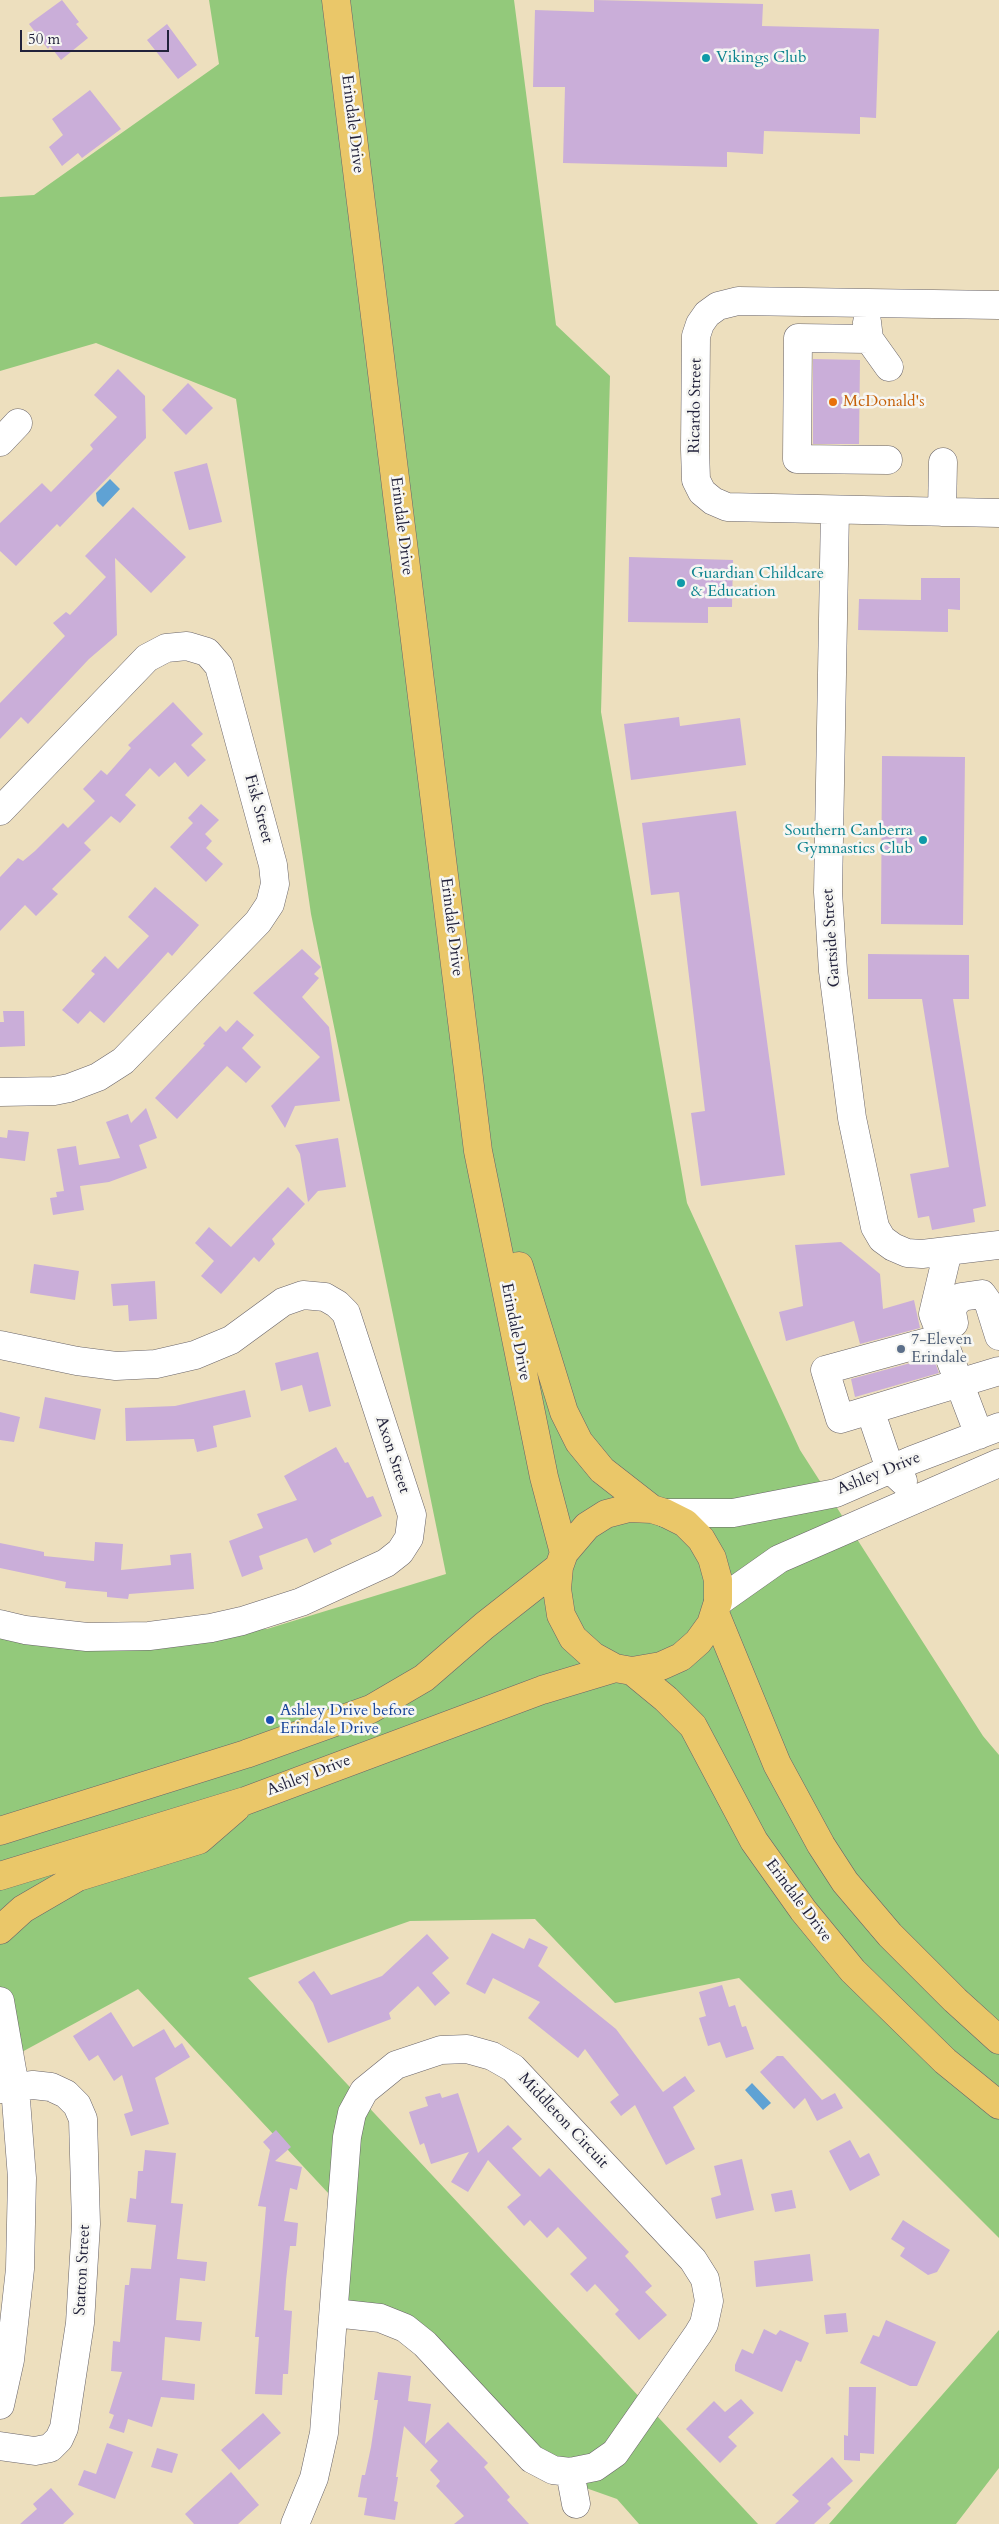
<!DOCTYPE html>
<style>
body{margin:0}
#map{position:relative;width:999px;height:2524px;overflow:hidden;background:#eddfbe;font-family:Cardo,serif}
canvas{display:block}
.scale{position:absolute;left:20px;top:30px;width:149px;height:22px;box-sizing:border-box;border:2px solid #22223b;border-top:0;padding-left:6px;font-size:15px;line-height:18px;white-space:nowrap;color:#22223b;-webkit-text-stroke:4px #f6f6f2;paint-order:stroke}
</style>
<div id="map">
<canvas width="999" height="2524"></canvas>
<div class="scale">50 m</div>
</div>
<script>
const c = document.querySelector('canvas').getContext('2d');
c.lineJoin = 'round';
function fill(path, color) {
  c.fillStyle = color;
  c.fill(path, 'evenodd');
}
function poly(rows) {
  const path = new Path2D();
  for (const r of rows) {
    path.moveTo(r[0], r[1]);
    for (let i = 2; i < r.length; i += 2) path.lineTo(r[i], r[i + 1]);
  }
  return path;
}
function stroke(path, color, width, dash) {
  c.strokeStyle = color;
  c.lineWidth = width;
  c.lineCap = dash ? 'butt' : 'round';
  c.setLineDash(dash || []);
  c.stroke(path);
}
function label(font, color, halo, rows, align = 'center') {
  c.font = font + ' Cardo,serif';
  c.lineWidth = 5;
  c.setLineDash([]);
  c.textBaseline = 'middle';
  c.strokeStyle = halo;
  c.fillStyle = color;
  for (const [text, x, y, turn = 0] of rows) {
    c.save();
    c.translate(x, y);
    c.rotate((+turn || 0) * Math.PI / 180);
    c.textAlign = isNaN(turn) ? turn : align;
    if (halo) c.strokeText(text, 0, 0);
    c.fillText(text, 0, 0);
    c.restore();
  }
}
fill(poly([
 [209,0,514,0,556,325,610,376,601,712,687,1203,800,1450,983,1736,999,1755,999,2238,739,1978,615,2003,535,1919,410,1921,248,1978,758,2524,639,2524,617,2499,569,2482,403,2317,344,2299,329,2194,138,1989,20,2053,0,2055,0,1636,267,1629,446,1574,311,914,236,399,96,343,0,371,0,197,34,195,219,64],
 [999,2330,999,2468,956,2524,829,2524]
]), '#93c97b');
fill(poly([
 [110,479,120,489,103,507,97,501,96,493],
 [752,2083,771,2103,763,2110,745,2090]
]), '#5fa2d4');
fill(poly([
 [62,0,79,22,76,24,88,38,61,60,50,46,48,49,29,24],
 [594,0,763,4,762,26,879,29,876,118,860,117,860,134,764,131,763,154,727,152,727,167,563,163,565,87,533,87,535,10,594,12],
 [167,24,197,65,178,79,147,40],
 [90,90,121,129,82,158,78,153,62,166,49,147,63,135,52,119],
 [813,359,860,360,859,444,813,444],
 [118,369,145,396,146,438,60,527,57,524,16,566,0,551,0,523,42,483,51,492,93,449,90,445,117,417,94,395],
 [188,383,213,408,186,435,162,410],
 [207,463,222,522,189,530,174,472],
 [133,507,186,557,151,593,115,558,117,635,89,659,28,724,21,717,0,739,0,703,65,636,53,623,66,612,70,615,106,577,85,556],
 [629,557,733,560,732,607,708,607,708,623,628,622],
 [921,578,960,578,960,610,948,609,948,632,858,630,859,599,921,600],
 [173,702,203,734,191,745,206,760,188,777,175,762,159,777,150,768,125,795,136,805,120,823,111,816,84,843,91,850,52,889,58,894,36,916,25,905,0,931,0,877,18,858,23,861,35,851,63,823,68,828,95,801,83,789,101,770,107,775,131,748,128,745],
 [679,717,680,726,740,718,746,765,631,780,624,724],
 [882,756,965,757,963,925,881,924],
 [201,804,219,820,205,834,212,841,206,848,223,864,206,882,170,847,193,823,188,818],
 [736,811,785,1175,701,1186,691,1113,705,1111,679,892,651,895,642,823],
 [155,887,199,925,172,956,168,952,104,1023,90,1011,78,1024,62,1010,95,974,91,971,105,956,118,969,149,936,128,917],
 [302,949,321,967,314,974,319,978,302,997,329,1027,340,1101,295,1106,285,1128,271,1106,320,1057,253,993],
 [868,954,969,955,969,999,953,999,986,1206,973,1209,975,1222,932,1230,929,1216,918,1218,910,1174,949,1167,922,999,868,999],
 [3,1011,24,1011,25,1046,0,1047,0,1022,4,1022],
 [237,1020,254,1035,242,1048,261,1067,246,1083,227,1066,177,1119,155,1098,205,1045,203,1044,220,1026,226,1032],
 [146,1108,157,1138,139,1145,147,1168,109,1182,80,1186,84,1210,53,1215,50,1198,57,1197,56,1192,64,1191,57,1149,76,1146,79,1165,120,1158,106,1122,128,1114,131,1123],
 [8,1130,29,1132,25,1161,0,1158,0,1137,7,1138],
 [338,1138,346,1187,318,1191,308,1202,300,1154,295,1145],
 [288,1187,305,1204,272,1239,275,1244,259,1262,254,1257,221,1294,201,1276,214,1261,195,1243,209,1227,231,1247],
 [841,1242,880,1274,883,1309,914,1300,920,1328,860,1344,854,1321,786,1341,779,1312,803,1306,795,1245],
 [34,1264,79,1271,75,1300,30,1293],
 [155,1281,157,1319,129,1321,128,1305,113,1306,111,1284],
 [318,1352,331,1406,309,1412,302,1385,281,1391,275,1363],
 [933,1357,939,1373,855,1397,851,1379],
 [245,1390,251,1417,213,1426,217,1447,197,1452,194,1439,126,1441,125,1408,175,1406],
 [45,1397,101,1409,95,1440,39,1428],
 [0,1412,20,1417,14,1442,0,1440],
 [336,1447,345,1463,348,1462,367,1498,373,1496,382,1516,330,1540,332,1544,314,1553,307,1538,259,1556,263,1569,242,1577,229,1541,263,1528,257,1514,297,1500,284,1476],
 [95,1542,123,1544,121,1570,171,1565,170,1555,191,1553,194,1589,129,1594,128,1599,107,1597,107,1592,65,1588,66,1582,0,1568,0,1543,44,1552,44,1556,94,1561],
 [492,1933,524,1949,529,1938,548,1947,538,1966,616,2029,663,2092,685,2076,695,2091,673,2107,695,2149,666,2165,635,2105,621,2116,610,2102,619,2095,585,2049,578,2058,528,2018,540,2002,493,1978,485,1994,466,1984],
 [427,1934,449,1958,432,1973,450,1993,435,2006,418,1986,389,2013,391,2019,328,2043,313,2003,298,1982,314,1971,331,1995,382,1976],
 [722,1985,729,2007,735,2005,742,2027,746,2026,754,2049,726,2058,720,2042,708,2046,699,2018,706,2016,699,1992],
 [111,2012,133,2047,164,2029,175,2048,182,2043,190,2057,155,2078,169,2124,131,2136,124,2114,133,2111,122,2075,114,2081,98,2055,89,2061,73,2036],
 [777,2056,783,2056,822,2100,835,2093,843,2108,817,2121,805,2098,794,2109,760,2072],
 [440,2093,442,2098,458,2093,478,2153,508,2125,522,2139,512,2148,540,2177,549,2168,629,2252,625,2256,652,2286,645,2292,667,2315,639,2340,615,2314,619,2310,595,2284,587,2292,570,2274,587,2258,558,2227,547,2238,530,2220,524,2226,507,2207,521,2195,488,2160,468,2192,451,2182,469,2152,431,2164,424,2143,420,2145,409,2112,428,2106,425,2097],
 [276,2130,291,2147,275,2161,302,2167,297,2190,290,2188,284,2221,298,2223,296,2246,290,2246,286,2280,284,2310,292,2311,288,2374,283,2374,282,2395,255,2394,259,2337,255,2337,266,2207,258,2206,270,2150,263,2142],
 [850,2140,860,2158,869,2153,880,2175,850,2191,829,2151],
 [145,2150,176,2153,171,2203,183,2204,177,2259,207,2262,205,2281,180,2278,176,2320,202,2322,200,2341,165,2337,162,2380,195,2384,194,2400,161,2397,152,2427,128,2419,124,2433,109,2428,114,2415,109,2413,122,2372,111,2371,113,2341,120,2342,125,2285,129,2285,131,2268,151,2269,156,2225,127,2222,130,2198,136,2199,138,2171,143,2171],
 [742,2159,754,2210,716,2219,711,2198,721,2195,714,2166],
 [792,2190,796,2208,775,2212,771,2194],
 [903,2220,950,2250,937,2272,928,2275,900,2256,905,2248,891,2239],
 [810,2254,813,2281,756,2287,754,2261],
 [846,2313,848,2332,826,2334,824,2315],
 [886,2320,936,2342,917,2386,910,2386,860,2363,873,2335,879,2337],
 [764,2329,776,2335,780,2330,809,2343,801,2362,796,2360,782,2392,735,2371,735,2365,742,2349,753,2354],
 [378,2372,411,2376,408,2401,431,2404,425,2444,448,2422,488,2463,484,2467,510,2497,507,2500,529,2524,454,2524,464,2516,436,2486,440,2481,430,2470,438,2461,404,2426,396,2477,398,2477,394,2501,398,2502,395,2520,364,2515,367,2498,358,2497,362,2475,365,2475,371,2447,378,2400,374,2400],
 [849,2387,876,2387,874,2454,860,2453,860,2461,844,2460,844,2435,848,2436],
 [741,2399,754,2413,728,2437,737,2446,720,2463,686,2429,714,2401,725,2412],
 [263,2413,281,2433,239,2470,221,2450],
 [107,2443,133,2452,115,2499,78,2485,84,2470,96,2474],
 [157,2448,178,2454,172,2473,151,2467],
 [832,2457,853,2481,827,2504,831,2508,814,2524,775,2524,799,2501,792,2495],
 [231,2472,259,2505,238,2524,194,2524,185,2514],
 [51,2488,74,2514,63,2524,20,2524,37,2509,33,2504]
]), '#caaed9');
const minor = poly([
 [999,305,738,301,718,306,707,314,700,324,696,336,695,449,696,480,702,492,713,501,727,507,999,513],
 [867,322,869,339,889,367],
 [869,339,798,338,797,459,888,460],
 [0,442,18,423],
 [835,510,828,892,833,971,852,1118,875,1227,882,1239,893,1247,907,1253,922,1254,999,1245],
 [942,512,943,462],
 [0,811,147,658,166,648,187,646,207,652,219,666,273,865,275,884,270,904,258,922,123,1061,98,1077,69,1088,54,1091,0,1092],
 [948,1251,933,1314,979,1435],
 [938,1328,954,1323,952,1312,954,1305,961,1297,982,1294,989,1304,999,1336],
 [0,1345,77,1361,116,1366,156,1364,195,1355,231,1340,283,1302,303,1295,325,1297,337,1304,346,1313,412,1515,409,1538,400,1552,386,1563,301,1602,242,1621,211,1628,149,1636,87,1637,25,1630,0,1624],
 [870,1410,840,1419,825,1370,942,1338],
 [903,1481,890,1469,870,1410,999,1371],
 [665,1513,733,1513,836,1493,912,1460,999,1427],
 [718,1602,779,1559,999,1463],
 [0,2001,15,2087,22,2178,20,2269,10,2360,0,2405],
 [0,2089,33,2085,51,2087,66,2094,77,2105,83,2119,86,2224,80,2323,64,2428,59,2439,50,2448,35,2451,0,2446],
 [570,2472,576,2504],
 [295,2524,314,2478,324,2433,347,2137,352,2113,364,2091,396,2065,441,2050,467,2049,492,2056,513,2068,693,2260,705,2279,709,2301,704,2324,698,2334,615,2453,595,2467,570,2472,553,2470,532,2459,425,2344,405,2328,380,2318,334,2313]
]);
const major = poly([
 [336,0,478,1151,544,1477,564,1553],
 [519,1266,564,1412,579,1442,602,1470,652,1509,665,1513,685,1523,701,1539,712,1558,718,1580,718,1602,711,1624,698,1642,681,1657,661,1666,632,1671,615,1668,593,1656,573,1638,561,1615,557,1589,559,1567,564,1553,587,1526,606,1514,629,1508,652,1509],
 [715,1613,777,1764,821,1845,845,1882,890,1935,955,2000,999,2040],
 [632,1671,666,1699,693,1726,754,1841,803,1910,853,1971,945,2061,999,2105],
 [0,1831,246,1754,371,1709,424,1678,484,1626,559,1567],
 [0,1876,245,1801,542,1690,615,1668],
 [0,1930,23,1909,78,1877,199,1840,236,1808]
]);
stroke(minor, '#696469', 29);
stroke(major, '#696469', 29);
stroke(minor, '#fff', 28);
stroke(major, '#eac769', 28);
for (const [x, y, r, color] of [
 [706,58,5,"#0f9aa8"],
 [833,402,5,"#e8710a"],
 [681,583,5,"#0f9aa8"],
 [923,840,5,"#0f9aa8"],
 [901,1349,5,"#5c6f8a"],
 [270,1720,5,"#1a4fb4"]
]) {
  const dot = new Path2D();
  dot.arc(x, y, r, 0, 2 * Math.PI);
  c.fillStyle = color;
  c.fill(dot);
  stroke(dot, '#f6f6f2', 2);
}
label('16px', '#0d838f', '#f6f6f2', [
 ["Vikings Club",716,58],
 ["Guardian Childcare",691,574],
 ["& Education",691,592],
 ["Southern Canberra",913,831,"right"],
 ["Gymnastics Club",913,849,"right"]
], 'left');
label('16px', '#22223b', '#f6f6f2', [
 ["Erindale Drive",352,124,83],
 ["Ricardo Street",696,406,-89],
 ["Erindale Drive",401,526,83],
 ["Fisk Street",258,809,75],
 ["Erindale Drive",451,927,83],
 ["Gartside Street",832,938,-94],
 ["Erindale Drive",515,1332,79],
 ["Axon Street",392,1455,72],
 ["Ashley Drive",879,1474,-22],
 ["Ashley Drive",309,1776,-21],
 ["Erindale Drive",798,1901,53],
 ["Middleton Circuit",563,2121,47],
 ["Statton Street",83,2270,-87]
]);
label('16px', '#c56008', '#f6f6f2', [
 ["McDonald's",843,402]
], 'left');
label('16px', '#4e5e75', '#f6f6f2', [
 ["7-Eleven",911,1340],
 ["Erindale",911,1358]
], 'left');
label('16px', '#164399', '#f6f6f2', [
 ["Ashley Drive before",280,1711],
 ["Erindale Drive",280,1729]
], 'left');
</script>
